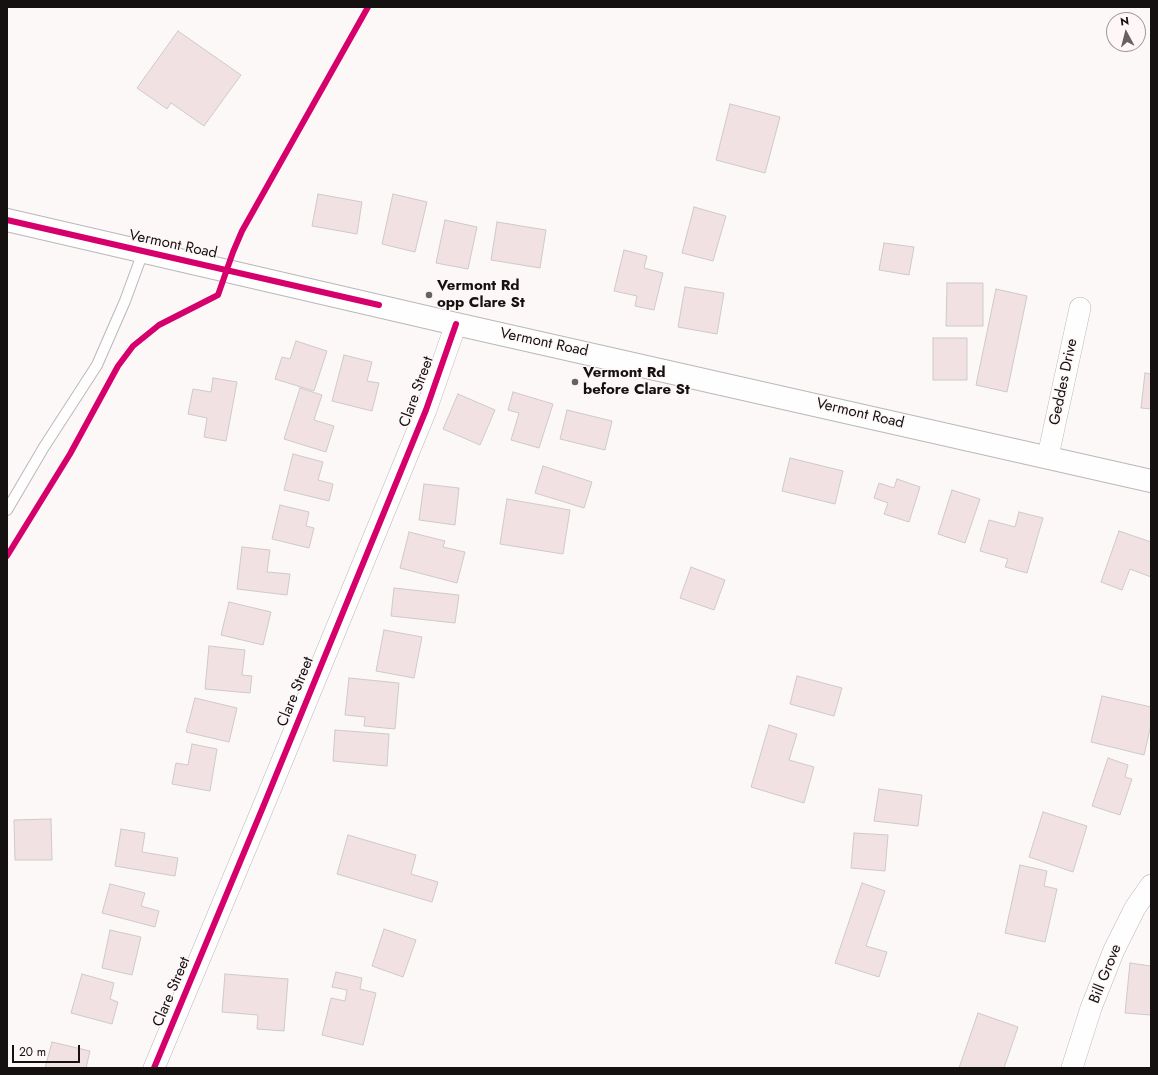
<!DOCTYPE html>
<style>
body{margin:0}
#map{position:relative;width:1158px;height:1075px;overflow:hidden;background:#fcf8f8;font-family:Jost,sans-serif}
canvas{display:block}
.frame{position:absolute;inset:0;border:8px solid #151111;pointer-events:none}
.north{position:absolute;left:1106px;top:12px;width:40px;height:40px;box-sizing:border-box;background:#fef6f7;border:1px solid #a19a9b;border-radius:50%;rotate:353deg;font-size:11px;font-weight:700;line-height:16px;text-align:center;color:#151111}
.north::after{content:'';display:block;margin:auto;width:14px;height:18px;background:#666262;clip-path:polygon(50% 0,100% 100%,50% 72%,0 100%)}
.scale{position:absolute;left:12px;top:1045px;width:68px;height:18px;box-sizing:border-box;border:2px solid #151111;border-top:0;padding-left:5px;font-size:12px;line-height:14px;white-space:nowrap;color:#151111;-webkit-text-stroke:3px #fef6f7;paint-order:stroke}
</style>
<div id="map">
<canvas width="1158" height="1075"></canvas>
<div class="frame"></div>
<div class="north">N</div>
<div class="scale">20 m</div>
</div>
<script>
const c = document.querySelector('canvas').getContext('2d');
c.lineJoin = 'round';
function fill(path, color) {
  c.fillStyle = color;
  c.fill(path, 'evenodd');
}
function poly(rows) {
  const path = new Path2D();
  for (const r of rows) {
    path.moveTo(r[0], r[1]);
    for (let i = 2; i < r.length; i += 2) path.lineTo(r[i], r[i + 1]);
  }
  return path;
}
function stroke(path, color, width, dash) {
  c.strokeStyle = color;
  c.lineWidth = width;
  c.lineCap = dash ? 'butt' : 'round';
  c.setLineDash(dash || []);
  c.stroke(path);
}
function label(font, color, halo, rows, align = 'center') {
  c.font = font + ' Jost,sans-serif';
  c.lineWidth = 3;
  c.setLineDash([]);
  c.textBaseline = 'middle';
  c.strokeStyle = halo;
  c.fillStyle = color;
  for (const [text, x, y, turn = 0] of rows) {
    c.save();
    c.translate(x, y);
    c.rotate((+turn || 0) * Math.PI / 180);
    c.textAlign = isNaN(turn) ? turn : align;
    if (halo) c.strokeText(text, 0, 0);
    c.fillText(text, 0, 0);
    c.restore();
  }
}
const building = poly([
 [178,31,241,75,204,126,171,103,167,109,137,88,178,31],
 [730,104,780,117,765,173,716,160,730,104],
 [318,194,362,202,357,234,312,226,318,194],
 [393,194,427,202,415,252,382,244,393,194],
 [694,207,726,216,713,261,682,253,694,207],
 [445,220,477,227,468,269,436,263,445,220],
 [497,222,546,230,540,268,491,260,497,222],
 [884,243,914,247,909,275,879,270,884,243],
 [624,250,647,256,644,268,663,273,654,310,635,306,637,296,614,291,624,250],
 [947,283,983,283,983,326,946,326,947,283],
 [685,287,724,293,717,334,678,327,685,287],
 [996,289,1027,296,1007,392,976,385,996,289],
 [933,338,967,338,967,380,933,380,933,338],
 [296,341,327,351,314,391,275,379,282,357,290,359,296,341],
 [344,355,372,362,367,381,379,383,372,411,332,401,344,355],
 [1145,373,1151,374,1151,409,1141,408,1145,373],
 [213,378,237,382,226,441,204,437,207,418,188,414,193,389,211,392,213,378],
 [300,388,322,395,314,420,334,426,326,452,284,439,300,388],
 [513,392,553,404,539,448,511,440,519,413,508,410,513,392],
 [458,394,495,410,480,445,443,429,458,394],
 [567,410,612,421,605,450,560,439,567,410],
 [293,454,323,462,318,480,333,484,329,501,284,490,293,454],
 [790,458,843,471,835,504,782,491,790,458],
 [543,466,592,482,584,508,535,493,543,466],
 [897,479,920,487,909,522,884,514,888,503,874,498,879,483,894,488,897,479],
 [424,484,459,488,455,525,419,520,424,484],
 [952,490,980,499,965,543,938,534,952,490],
 [507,499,570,510,563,554,500,544,507,499],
 [280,505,309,512,306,526,314,528,309,548,272,539,280,505],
 [1019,512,1043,518,1027,573,1005,567,1008,559,980,551,989,520,1015,527,1019,512],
 [1119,531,1151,542,1151,577,1130,569,1122,590,1101,582,1119,531],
 [409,532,445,541,443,547,465,552,457,583,400,568,409,532],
 [242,547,270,550,267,572,290,574,287,595,237,589,242,547],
 [691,567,725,580,714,610,680,598,691,567],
 [394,588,459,595,455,623,391,616,394,588],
 [229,602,271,612,263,645,221,635,229,602],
 [384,630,422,637,414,678,376,671,384,630],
 [209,646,245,650,242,675,252,676,250,693,205,689,209,646],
 [797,676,842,688,834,716,790,704,797,676],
 [349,678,399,683,395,729,364,726,365,717,345,715,349,678],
 [1102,696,1151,707,1151,725,1144,755,1091,742,1102,696],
 [195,698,237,708,229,742,186,732,195,698],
 [769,725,797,734,789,760,814,767,804,803,751,787,769,725],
 [335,730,389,734,387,766,333,761,335,730],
 [192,744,217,749,210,791,172,784,176,763,188,765,192,744],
 [1108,758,1128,765,1125,777,1132,779,1120,815,1092,806,1108,758],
 [879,789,922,795,918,826,874,821,879,789],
 [1043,812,1087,826,1073,872,1029,857,1043,812],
 [51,819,52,860,15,860,14,820,51,819],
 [121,829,145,833,142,852,178,858,175,876,115,866,121,829],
 [854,833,888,835,885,871,851,868,854,833],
 [348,835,416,855,411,874,438,882,432,902,337,874,348,835],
 [1020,865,1047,871,1044,886,1057,889,1045,942,1005,933,1020,865],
 [862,883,885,891,866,946,887,952,879,977,835,963,862,883],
 [110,884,145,893,141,906,159,911,155,927,102,913,110,884],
 [384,929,416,940,403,977,372,966,384,929],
 [110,930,141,937,132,975,102,968,110,930],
 [1130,963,1151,966,1151,1015,1125,1013,1130,963],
 [336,972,362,978,360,989,376,993,363,1045,322,1035,331,998,345,1001,347,990,332,987,336,972],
 [82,974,114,983,110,999,118,1002,112,1024,71,1013,82,974],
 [225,974,288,979,284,1031,257,1029,258,1015,222,1012,225,974],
 [978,1013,1018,1027,1004,1068,959,1068,978,1013],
 [52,1042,90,1051,86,1068,45,1068,52,1042]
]);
fill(building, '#f1e1e3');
stroke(building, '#cec9ca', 1);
const service = poly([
 [7,510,44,447,97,365,125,301,143,252]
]);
const minor = poly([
 [1048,456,1080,308],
 [154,1068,263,807,426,410,456,324],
 [1072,1068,1091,1008,1114,950,1135,908,1151,885]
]);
const tertiary = poly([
 [7,220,456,324,1151,481]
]);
stroke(service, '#bbb7b8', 12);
stroke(minor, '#bbb7b8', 22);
stroke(tertiary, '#bbb7b8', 24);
stroke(service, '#fffefe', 10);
stroke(minor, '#fffefe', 21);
stroke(tertiary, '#fffefe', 22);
stroke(poly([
 [7,220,379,305],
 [7,556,70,454,118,366,133,346,159,325,218,295,233,252,242,231,368,7],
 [154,1068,263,807,426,410,456,324]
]), '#d6006c', 6);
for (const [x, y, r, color] of [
 [429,295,4,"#666262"],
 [575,382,4,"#666262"]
]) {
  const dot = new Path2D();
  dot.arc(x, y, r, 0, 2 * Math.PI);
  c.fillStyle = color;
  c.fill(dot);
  stroke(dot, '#fef6f7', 1.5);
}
label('15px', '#151111', '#fef6f7', [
 ["Vermont Road",173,245,12],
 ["Vermont Road",544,343,12],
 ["Geddes Drive",1064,382,-78],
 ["Clare Street",417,392,-70],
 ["Vermont Road",860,414,13],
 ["Clare Street",296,692,-68],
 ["Bill Grove",1106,974,-68],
 ["Clare Street",172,992,-67]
]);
label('bold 15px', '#151111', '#fef6f7', [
 ["Vermont Rd",437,286],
 ["opp Clare St",437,303],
 ["Vermont Rd",583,373],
 ["before Clare St",583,390]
], 'left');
</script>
